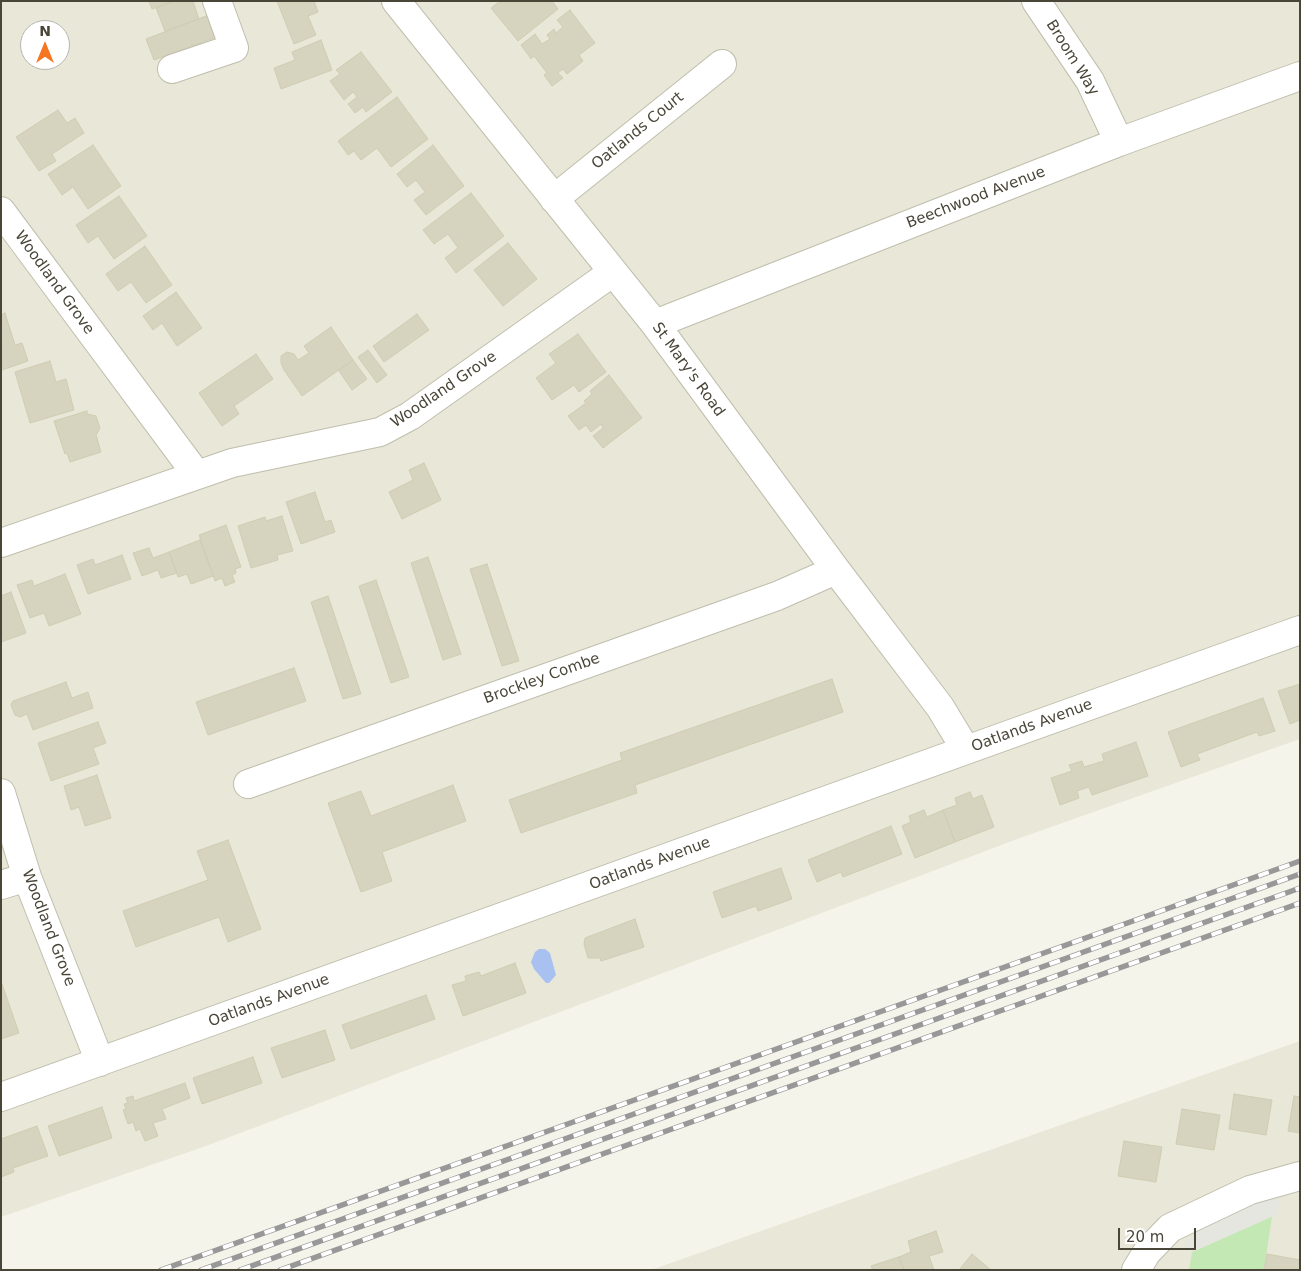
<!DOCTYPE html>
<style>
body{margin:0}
#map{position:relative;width:1301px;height:1271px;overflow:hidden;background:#f5f4ea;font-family:"DejaVu Sans",sans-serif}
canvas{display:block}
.frame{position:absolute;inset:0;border:2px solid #494638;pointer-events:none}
.north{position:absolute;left:20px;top:20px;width:50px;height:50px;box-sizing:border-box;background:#fff;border:1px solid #b6b5af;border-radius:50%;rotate:0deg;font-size:14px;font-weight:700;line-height:20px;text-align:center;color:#494638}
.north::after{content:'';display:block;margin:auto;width:18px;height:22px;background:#f67520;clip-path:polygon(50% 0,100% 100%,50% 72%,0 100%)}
.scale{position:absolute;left:1118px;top:1228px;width:78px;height:22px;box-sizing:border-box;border:2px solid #494638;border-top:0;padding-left:6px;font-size:15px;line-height:18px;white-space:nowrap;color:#494638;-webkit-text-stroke:4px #fff;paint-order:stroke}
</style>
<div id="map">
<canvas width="1301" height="1271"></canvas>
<div class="frame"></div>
<div class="north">N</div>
<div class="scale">20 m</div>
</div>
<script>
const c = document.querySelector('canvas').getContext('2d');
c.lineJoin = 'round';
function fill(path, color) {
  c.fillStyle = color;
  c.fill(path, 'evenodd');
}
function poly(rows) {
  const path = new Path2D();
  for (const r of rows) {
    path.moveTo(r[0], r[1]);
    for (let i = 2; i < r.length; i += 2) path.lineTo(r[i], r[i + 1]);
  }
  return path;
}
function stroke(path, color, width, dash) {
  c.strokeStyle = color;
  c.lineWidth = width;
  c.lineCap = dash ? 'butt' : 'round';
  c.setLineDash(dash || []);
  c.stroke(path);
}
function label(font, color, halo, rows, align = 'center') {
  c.font = font + ' "DejaVu Sans",sans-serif';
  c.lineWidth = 4;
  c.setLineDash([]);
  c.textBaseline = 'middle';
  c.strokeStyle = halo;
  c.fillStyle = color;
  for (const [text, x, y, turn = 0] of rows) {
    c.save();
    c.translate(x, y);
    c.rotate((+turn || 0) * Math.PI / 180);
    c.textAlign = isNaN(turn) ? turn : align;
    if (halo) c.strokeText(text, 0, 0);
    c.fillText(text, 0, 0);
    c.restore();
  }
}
fill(poly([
 [1,1,1300,1,1300,739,1020,838,206,1146,1,1217],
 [30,30,60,30,60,60,30,60],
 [1300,1041,1300,1270,651,1270,1055,1127]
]), '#e8e7d8');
fill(poly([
 [1272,1216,1264,1270,1189,1270,1192,1252]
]), '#c4e8b4');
fill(poly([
 [1278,1190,1281,1199,1276,1215,1192,1252,1184,1243,1198,1230,1220,1216]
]), '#e6e6e1');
fill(poly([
 [539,949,545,949,550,953,556,975,549,983,546,983,534,969,531,962,535,952]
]), '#a8c1f0');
const building = poly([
 [149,1,174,1,152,9,149,1],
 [174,1,193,1,199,19,165,31,156,8,174,1],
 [277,1,314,1,318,12,308,16,316,35,294,44,277,1],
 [500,1,552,1,558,9,518,41,491,8,500,1],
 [570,10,595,43,579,55,583,61,567,74,563,69,558,73,563,78,552,86,544,75,547,73,534,56,531,59,521,45,535,34,542,44,550,39,547,35,554,29,556,33,563,27,557,20,570,10],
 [214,13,222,35,154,60,146,39,214,13],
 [321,40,332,70,281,89,274,68,295,60,292,52,321,40],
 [361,52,392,92,366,112,363,107,355,113,348,104,357,97,353,92,344,100,330,81,340,74,336,70,361,52],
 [397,97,428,139,391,167,377,148,361,160,354,151,348,155,338,141,397,97],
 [58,110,67,123,75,118,84,133,52,154,56,161,39,171,16,137,58,110],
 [93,145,121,186,88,209,73,187,62,195,48,174,93,145],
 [433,145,464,186,426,215,414,200,425,192,416,180,407,187,397,174,433,145],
 [471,193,504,236,456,273,445,258,458,248,448,234,434,244,423,230,471,193],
 [119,196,147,236,114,259,98,236,88,243,76,225,119,196],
 [508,243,537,279,503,306,474,270,508,243],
 [145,246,172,285,146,303,131,282,118,291,106,274,145,246],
 [176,292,202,328,177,346,162,323,153,330,143,316,176,292],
 [5,313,15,345,22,343,28,361,2,370,1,315,5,313],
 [417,314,429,330,384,362,373,346,417,314],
 [331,327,353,360,302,396,284,370,281,363,281,356,287,352,294,354,298,360,309,353,304,346,331,327],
 [578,334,606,372,579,392,574,385,552,400,536,378,556,363,549,354,578,334],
 [368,350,387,375,377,383,358,357,368,350],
 [256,354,273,379,234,406,239,414,222,426,199,393,256,354],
 [353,360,367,379,352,390,339,371,353,360],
 [50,361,56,382,66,379,74,410,30,423,15,372,50,361],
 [609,375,642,418,603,448,593,436,603,428,601,424,591,432,586,425,579,430,568,416,586,403,584,401,592,394,590,391,609,375],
 [87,411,87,414,96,416,100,428,96,435,101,452,70,462,67,453,65,454,54,421,87,411],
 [424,463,441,500,402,519,389,492,413,480,409,470,424,463],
 [315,492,325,522,331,520,335,532,301,544,286,502,315,492],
 [282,516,293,551,277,555,278,560,251,568,238,526,265,517,266,521,282,516],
 [226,525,241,567,235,569,236,573,232,575,235,582,225,586,222,578,215,581,199,535,226,525],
 [200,540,213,576,191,584,187,574,178,577,169,552,200,540],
 [149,548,153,558,169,552,177,573,161,578,158,570,142,576,133,553,149,548],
 [122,555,131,579,88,594,77,565,93,559,95,565,122,555],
 [428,557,461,654,443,660,411,563,428,557],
 [487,564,519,661,502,666,470,569,487,564],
 [65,574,81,614,49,626,44,613,30,618,17,585,32,580,34,586,65,574],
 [376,580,409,677,391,683,359,586,376,580],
 [11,592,26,633,1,642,1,596,11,592],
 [328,596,361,694,343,699,311,602,328,596],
 [294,668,306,701,208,735,196,702,294,668],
 [832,679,843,712,635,785,637,793,521,833,509,800,622,760,620,753,832,679],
 [66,682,72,698,88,692,93,708,33,730,27,714,20,717,15,715,11,705,13,701,66,682],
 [1300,684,1300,720,1290,724,1278,691,1300,684],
 [1263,698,1275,731,1259,736,1257,732,1197,754,1200,760,1181,767,1168,732,1263,698],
 [98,722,106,743,93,748,99,764,51,781,38,743,98,722],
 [1136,742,1148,776,1092,795,1089,787,1077,791,1079,798,1060,805,1051,778,1072,771,1069,765,1082,761,1084,767,1104,761,1102,754,1136,742],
 [97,775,111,818,85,826,79,807,71,810,64,786,97,775],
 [453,785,466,821,382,852,392,881,361,892,328,803,361,791,371,816,453,785],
 [970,792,973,799,982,795,994,827,955,842,943,810,957,805,955,798,970,792],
 [924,810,927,817,943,810,955,842,915,858,902,826,911,822,909,816,924,810],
 [891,826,902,854,843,877,841,872,817,882,808,860,891,826],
 [228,840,261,929,228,942,219,917,136,947,123,911,208,880,197,851,228,840],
 [781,868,792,899,758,911,756,906,722,918,713,892,781,868],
 [635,919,644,947,601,961,600,958,588,958,584,944,585,938,635,919],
 [515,963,526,993,463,1016,452,985,466,981,465,976,479,972,481,976,515,963],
 [1,981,19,1033,1,1039,1,981],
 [426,995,435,1019,351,1049,342,1025,426,995],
 [325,1030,335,1060,282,1078,271,1048,325,1030],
 [253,1057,262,1083,202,1104,193,1078,253,1057],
 [185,1083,190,1098,162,1109,166,1119,153,1123,158,1136,145,1141,140,1129,136,1131,133,1122,128,1124,123,1110,126,1109,124,1104,128,1103,126,1098,133,1096,134,1101,185,1083],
 [1234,1094,1272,1100,1266,1135,1229,1129,1234,1094],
 [1294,1096,1300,1097,1300,1133,1288,1131,1294,1096],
 [102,1107,112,1138,59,1156,48,1126,102,1107],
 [1182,1109,1220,1115,1214,1150,1176,1144,1182,1109],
 [37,1126,48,1156,13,1168,14,1172,1,1177,1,1139,37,1126],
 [1124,1141,1162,1147,1156,1182,1118,1176,1124,1141],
 [936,1231,943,1252,929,1256,934,1270,904,1270,899,1257,911,1252,908,1241,936,1231],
 [972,1254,985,1265,991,1270,959,1270,972,1254],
 [1267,1254,1300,1260,1300,1270,1264,1270,1267,1254],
 [899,1257,904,1270,873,1270,871,1266,899,1257]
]);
fill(building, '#d6d3bf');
stroke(building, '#d1cdb3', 1);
const minor = poly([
 [396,1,655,324,836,570,940,707,966,750],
 [1036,1,1090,81,1119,142],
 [172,69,234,48,217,1],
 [554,199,722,64],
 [1,211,197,475],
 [655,324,1119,142,1300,76],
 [1,543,232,463,380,432,410,416,613,272],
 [248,784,777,596,836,570],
 [1,793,27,877,100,1062],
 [1,885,27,877],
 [1,1097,1300,630],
 [1136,1270,1147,1252,1170,1228,1250,1190,1300,1176]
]);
stroke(minor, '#c0beac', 30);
stroke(minor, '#fff', 28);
const rail = poly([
 [161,1270,1300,861],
 [201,1270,1300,874],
 [240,1270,1300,888],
 [280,1270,1300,903]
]);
stroke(rail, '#989898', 5.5);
stroke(rail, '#fff', 4, [11]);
label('15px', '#494638', '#fff', [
 ["Broom Way",1072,58,58],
 ["Oatlands Court",638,131,-39],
 ["Beechwood Avenue",976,198,-21],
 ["Woodland Grove",54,283,54],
 ["St Mary's Road",688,370,54],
 ["Woodland Grove",444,390,-34],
 ["Brockley Combe",542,679,-20],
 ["Oatlands Avenue",1032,726,-20],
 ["Oatlands Avenue",650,864,-20],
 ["Woodland Grove",48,928,69],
 ["Oatlands Avenue",269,1001,-20]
]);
</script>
